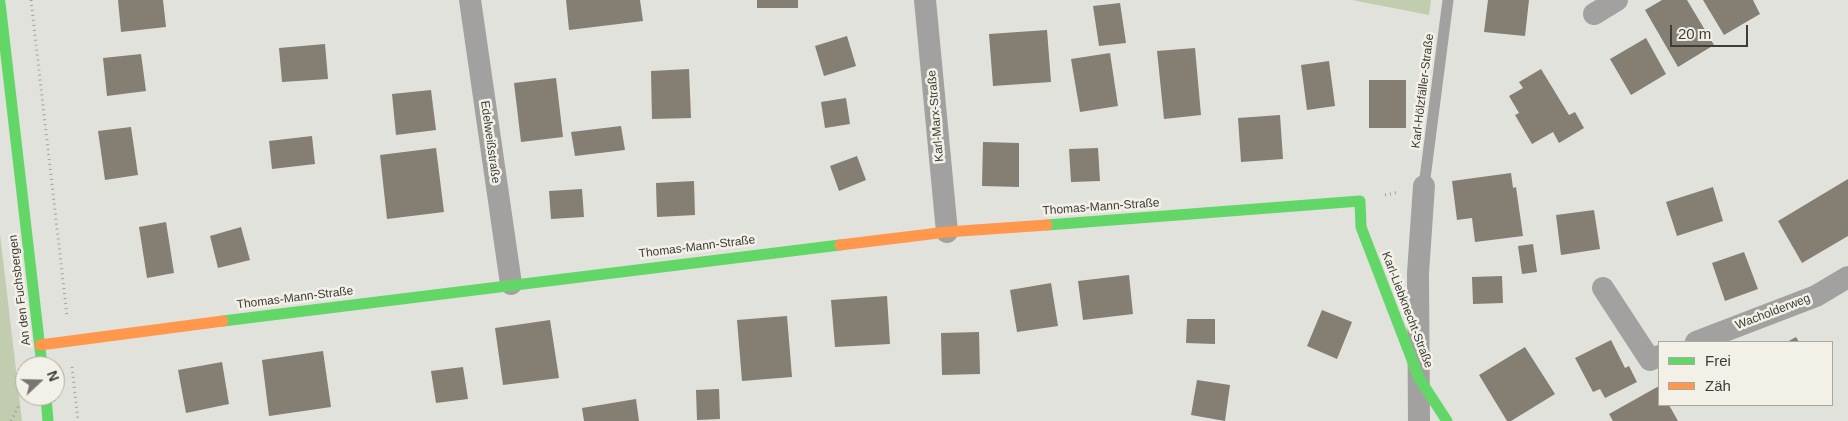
<!DOCTYPE html>
<meta charset="utf-8">
<style>
body{margin:0}
#map{position:relative;width:1848px;height:421px;overflow:hidden;background:#e2e2dd;font-family:Arial,sans-serif}
canvas{display:block}
.legend{position:absolute;left:1658px;top:341px;width:175px;height:65px;box-sizing:border-box;background:#f3f1e7;border:1px solid #aaa9a1;margin:0;padding:6px 9px;list-style:none;font-size:15px;color:#3d3c38}
.legend li{display:flex;align-items:center;gap:10px;height:25px}
.legend b{width:25px;border:1px solid #aaa9a1}
.north{position:absolute;left:15px;top:356px;width:50px;height:50px;box-sizing:border-box;background:#f3f1e7;border:1px solid #aaa9a1;border-radius:50%;rotate:69deg;font-size:14px;font-weight:700;line-height:20px;text-align:center;color:#3d3c38}
.north::after{content:'';display:block;margin:auto;width:18px;height:22px;background:#777672;clip-path:polygon(50% 0,100% 100%,50% 72%,0 100%)}
.scale{position:absolute;left:1670px;top:25px;width:78px;height:22px;box-sizing:border-box;border:2px solid #3d3c38;border-top:0;padding-left:6px;font-size:15px;line-height:18px;white-space:nowrap;color:#3d3c38;-webkit-text-stroke:4px #f3f1e7;paint-order:stroke}
</style>
<div id="map">
<canvas width="1848" height="421"></canvas>
<ul class="legend">
<li><b style="height:6px;background:#63d668"></b>Frei</li>
<li><b style="height:6px;background:#ff974d"></b>Zäh</li>
</ul>
<div class="north">N</div>
<div class="scale">20 m</div>
</div>
<script>
const c = document.querySelector('canvas').getContext('2d');
c.lineJoin = 'round';
function fill(path, color) {
  c.fillStyle = color;
  c.fill(path, 'evenodd');
}
function poly(rows) {
  const path = new Path2D();
  for (const r of rows) {
    path.moveTo(r[0], r[1]);
    for (let i = 2; i < r.length; i += 2) path.lineTo(r[i], r[i + 1]);
  }
  return path;
}
function stroke(path, color, width, dash) {
  c.strokeStyle = color;
  c.lineWidth = width;
  c.lineCap = dash ? 'butt' : 'round';
  c.setLineDash(dash || []);
  c.stroke(path);
}
function label(font, color, halo, rows, align = 'center') {
  c.font = font + ' Arial,sans-serif';
  c.lineWidth = 5;
  c.setLineDash([]);
  c.textBaseline = 'middle';
  c.strokeStyle = halo;
  c.fillStyle = color;
  for (const [text, x, y, turn = 0] of rows) {
    c.save();
    c.translate(x, y);
    c.rotate((+turn || 0) * Math.PI / 180);
    c.textAlign = isNaN(turn) ? turn : align;
    if (halo) c.strokeText(text, 0, 0);
    c.fillText(text, 0, 0);
    c.restore();
  }
}
fill(poly([
 [1352,0,1431,0,1429,15],
 [0,234,22,421,0,421]
]), '#c2ccaf');
fill(poly([
 [118,0,163,0,166,27,121,32],
 [566,0,640,0,643,21,569,30],
 [757,0,798,0,798,8,757,8],
 [1488,0,1529,0,1525,36,1484,32],
 [1662,0,1687,0,1714,45,1678,67,1645,10],
 [1703,0,1753,0,1760,14,1724,35],
 [1120,3,1126,43,1099,46,1093,6],
 [1047,30,1051,82,993,86,989,34],
 [847,36,856,66,824,76,815,46],
 [1646,38,1666,74,1631,95,1610,59],
 [325,44,328,79,282,82,279,48],
 [1195,48,1201,115,1164,119,1157,51],
 [1110,53,1118,106,1080,112,1071,59],
 [141,54,146,91,107,96,103,58],
 [1329,61,1335,106,1307,110,1301,65],
 [689,69,691,118,652,119,651,71],
 [1541,69,1569,115,1575,112,1584,128,1559,143,1553,132,1532,144,1515,115,1519,113,1509,96,1523,88,1519,82],
 [556,78,563,137,521,142,514,83],
 [1369,80,1406,80,1406,128,1369,128],
 [431,90,436,130,396,135,392,94],
 [846,98,850,124,825,128,821,102],
 [1280,115,1283,159,1241,162,1238,118],
 [621,126,625,150,575,156,571,132],
 [131,127,138,175,105,180,98,131],
 [312,136,315,164,272,169,269,141],
 [983,142,1019,143,1019,187,982,186],
 [436,148,444,212,387,219,380,155],
 [1098,148,1100,181,1071,182,1069,149],
 [857,156,866,180,839,191,830,166],
 [1511,173,1513,188,1516,187,1523,236,1475,242,1472,218,1457,220,1452,181],
 [1848,179,1848,236,1802,263,1778,221],
 [694,181,695,215,657,217,656,183],
 [1713,187,1723,221,1677,236,1666,202],
 [582,189,584,217,551,219,549,191],
 [1594,210,1600,249,1561,255,1556,215],
 [166,222,174,273,147,278,139,227],
 [241,227,250,260,218,268,210,236],
 [1533,244,1537,272,1522,274,1518,246],
 [1744,252,1758,289,1725,301,1712,263],
 [1129,275,1133,314,1083,320,1078,281],
 [1502,276,1503,303,1473,304,1472,277],
 [1051,283,1058,326,1017,332,1010,290],
 [887,296,890,344,835,347,831,300],
 [1322,310,1352,322,1337,359,1307,346],
 [787,316,792,377,742,381,737,320],
 [1187,319,1215,319,1215,344,1186,343],
 [550,320,559,378,503,385,495,328],
 [979,332,980,374,942,375,941,333],
 [1796,337,1799,342,1787,342],
 [1611,340,1625,368,1629,366,1637,382,1605,398,1600,389,1593,392,1575,358],
 [1525,347,1555,394,1511,421,1507,421,1479,375],
 [323,351,331,407,269,416,262,360],
 [222,362,229,404,186,413,178,370],
 [463,367,468,399,436,403,431,371],
 [1197,380,1230,385,1225,421,1191,415],
 [1659,386,1659,405,1669,405,1678,421,1613,421,1609,414],
 [719,389,720,419,697,420,696,390],
 [636,399,639,421,584,421,582,408]
]), '#847e73');
stroke(poly([
 [31,0,67,316],
 [1385,195,1399,192],
 [72,367,78,421],
 [11,421,19,405]
]), '#a3a2a0', 3, [1, 4]);
stroke(poly([
 [1424,186,1448,0]
]), '#a2a1a0', 11);
stroke(poly([
 [470,0,511,284],
 [925,0,947,232],
 [1594,14,1617,0],
 [1603,288,1650,360,1659,356],
 [1696,342,1816,296,1848,277],
 [1419,421,1418,273,1424,186]
]), '#a2a1a0', 22);
stroke(poly([
 [0,3,42,366],
 [1047,225,1360,201,1361,227,1419,378,1447,421],
 [223,321,840,245],
 [46,396,48,421]
]), '#63d668', 11);
stroke(poly([
 [840,245,947,232,1047,225],
 [40,345,223,321]
]), '#ff974d', 11);
label('12px', '#3d3c38', '#f3f1e7', [
 ["Karl-Hölzfäller-Straße",1423,91,-83],
 ["Karl-Marx-Straße",936,116,-95],
 ["Edelweißstraße",490,142,82],
 ["Thomas-Mann-Straße",1101,207,-4],
 ["Thomas-Mann-Straße",697,247,-7],
 ["An den Fuchsbergen",20,290,-97],
 ["Thomas-Mann-Straße",295,298,-7],
 ["Karl-Liebknecht-Straße",1407,310,69],
 ["Wacholderweg",1773,312,-21]
]);
</script>
